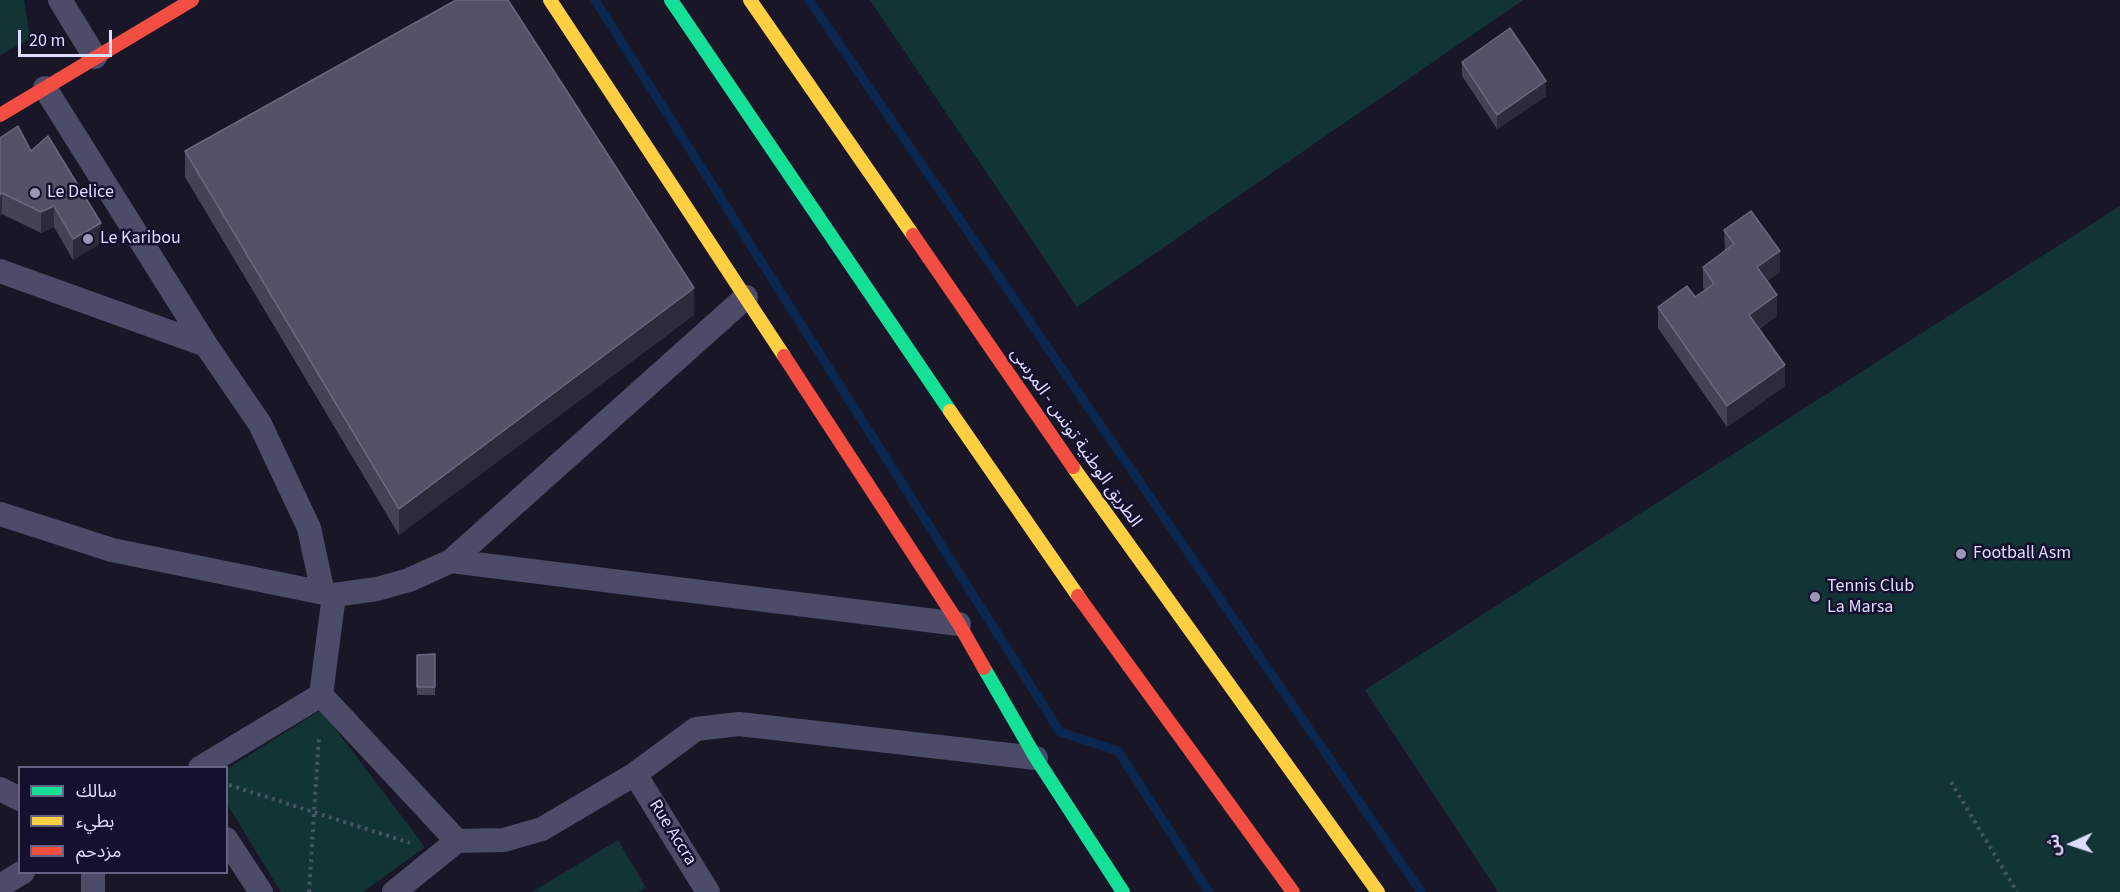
<!DOCTYPE html>
<meta charset="utf-8">
<style>
body{margin:0}
#map{position:relative;width:2120px;height:892px;overflow:hidden;background:#191727;font-family:"Source Sans 3","Noto Sans Arabic",sans-serif}
canvas{display:block}
.legend{position:absolute;left:18px;top:766px;width:210px;height:108px;box-sizing:border-box;background:#14102e;border:2px solid #656282;margin:0;padding:8px 10px;list-style:none;font-size:18px;color:#dfddff}
.legend li{display:flex;align-items:center;gap:12px;height:30px}
.legend b{width:30px;border:2px solid #656282}
.north{position:absolute;left:2042px;top:814px;width:60px;height:60px;-webkit-text-stroke:4px #14102e;paint-order:stroke;rotate:267deg;font-size:16px;font-weight:700;line-height:24px;text-align:center;color:#dfddff}
.north::after{content:'';display:block;margin:auto;width:21px;height:27px;background:#dfddff;clip-path:polygon(50% 0,100% 100%,50% 72%,0 100%)}
.scale{position:absolute;left:18px;top:30px;width:94px;height:27px;box-sizing:border-box;border:3px solid #dfddff;border-top:0;padding-left:8px;font-size:18px;line-height:21px;white-space:nowrap;color:#dfddff;-webkit-text-stroke:4px #14102e;paint-order:stroke}
</style>
<div id="map">
<canvas width="2120" height="892"></canvas>
<ul class="legend">
<li><b style="height:8px;background:#16e098"></b>سالك</li>
<li><b style="height:8px;background:#ffcf43"></b>بطيء</li>
<li><b style="height:8px;background:#f24e42"></b>مزدحم</li>
</ul>
<div class="north">ش</div>
<div class="scale">20 m</div>
</div>
<script>
const c = document.querySelector('canvas').getContext('2d');
c.lineJoin = 'round';
function fill(path, color) {
  c.fillStyle = color;
  c.fill(path, 'evenodd');
}
function poly(rows) {
  const path = new Path2D();
  for (const r of rows) {
    path.moveTo(r[0], r[1]);
    for (let i = 2; i < r.length; i += 2) path.lineTo(r[i], r[i + 1]);
  }
  return path;
}
function stroke(path, color, width, dash) {
  c.strokeStyle = color;
  c.lineWidth = width;
  c.lineCap = dash ? 'butt' : 'round';
  c.setLineDash(dash || []);
  c.stroke(path);
}
function label(font, color, halo, rows, align = 'center') {
  c.font = font + ' "Source Sans 3","Noto Sans Arabic",sans-serif';
  c.lineWidth = 5;
  c.setLineDash([]);
  c.textBaseline = 'middle';
  c.strokeStyle = halo;
  c.fillStyle = color;
  for (const [text, x, y, turn = 0] of rows) {
    c.save();
    c.translate(x, y);
    c.rotate((+turn || 0) * Math.PI / 180);
    c.textAlign = isNaN(turn) ? turn : align;
    if (halo) c.strokeText(text, 0, 0);
    c.fillText(text, 0, 0);
    c.restore();
  }
}
fill(poly([
 [0,0,24,0,30,39,0,55],
 [870,0,1523,0,1077,307],
 [2120,206,2120,892,1498,892,1365,690],
 [321,710,425,847,363,892,281,892,227,804,227,769],
 [618,840,646,888,639,892,532,892]
]), '#133434');
stroke(poly([
 [595,0,1060,732,1118,751,1209,892],
 [809,0,1421,892]
]), '#0b264f', 9);
stroke(poly([
 [1951,782,2017,892],
 [229,785,410,843],
 [309,892,319,735]
]), '#455464', 4, [3, 4.5]);
stroke(poly([
 [60,0,95,57],
 [45,88,206,345,260,424,309,528,323,593],
 [0,271,206,345],
 [0,514,112,550,334,595,377,589,409,580,451,561,746,297],
 [451,561,959,624],
 [334,595,321,695,457,841],
 [200,768,321,695],
 [635,774,708,892],
 [0,789,20,799],
 [226,839,261,892],
 [0,886,23,872],
 [93,892,93,872],
 [394,892,457,841,504,840,542,829,635,774,696,729,739,724,1036,758]
]), '#4c4b68', 24);
stroke(poly([
 [671,0,950,411],
 [984,668,1036,758,1123,892]
]), '#16e098', 14);
stroke(poly([
 [550,0,784,356],
 [750,0,913,235],
 [950,411,1078,596],
 [1073,467,1378,892]
]), '#ffcf43', 14);
stroke(poly([
 [0,115,192,0],
 [913,235,1073,467],
 [784,356,959,624,984,668],
 [1078,596,1293,892]
]), '#f24e42', 14);
fill(poly([
 [1462,62,1546,96,1497,129,1462,76],
 [0,138,101,243,73,260,54,227,41,233,2,214,0,216],
 [185,151,694,315,399,535,185,177],
 [1724,230,1780,272,1767,281,1777,316,1759,329,1785,386,1727,427,1658,328,1658,307,1695,297,1705,291,1703,287,1703,267,1725,251],
 [435,654,435,695,417,695,417,655]
]), '#444255');
fill(poly([
 [1546,81,1546,96,1497,129,1497,115],
 [2,193,2,214,0,216,0,195],
 [54,206,54,227,41,233,41,212],
 [101,223,101,243,73,260,73,239],
 [1780,251,1780,272,1757,288,1757,267],
 [694,288,694,315,399,535,399,509],
 [1777,295,1777,316,1749,335,1749,315],
 [1785,365,1785,386,1727,427,1727,406]
]), '#2c2a3b');
const building = poly([
 [456,0,508,0,694,288,399,509,185,151,456,0],
 [1510,28,1546,81,1497,115,1462,62,1510,28],
 [18,126,31,151,48,136,101,223,73,239,54,206,41,212,2,193,0,195,0,138,18,126],
 [1751,211,1780,251,1757,267,1777,295,1749,315,1785,365,1727,406,1658,307,1687,286,1695,297,1714,284,1703,267,1734,244,1724,230,1751,211],
 [435,654,435,687,417,687,417,655,435,654]
]);
fill(building, '#545267');
stroke(building, '#6a687f', 1.5);
for (const [x, y, r, color] of [
 [35,193,6,"#9a98b3"],
 [88,239,6,"#9a98b3"],
 [1961,554,6,"#9a98b3"],
 [1815,597,6,"#9a98b3"]
]) {
  const dot = new Path2D();
  dot.arc(x, y, r, 0, 2 * Math.PI);
  c.fillStyle = color;
  c.fill(dot);
  stroke(dot, '#14102e', 2);
}
label('18px', '#dfddff', '#14102e', [
 ["Le Delice",47,193],
 ["Le Karibou",100,239],
 ["Football Asm",1973,554],
 ["Tennis Club",1827,587],
 ["La Marsa",1827,608]
], 'left');
label('18px', '#dfddff', '#14102e', [
 ["الطريق الوطنية تونس - المرسى",1075,438,55],
 ["Rue Accra",672,833,58]
]);
</script>
